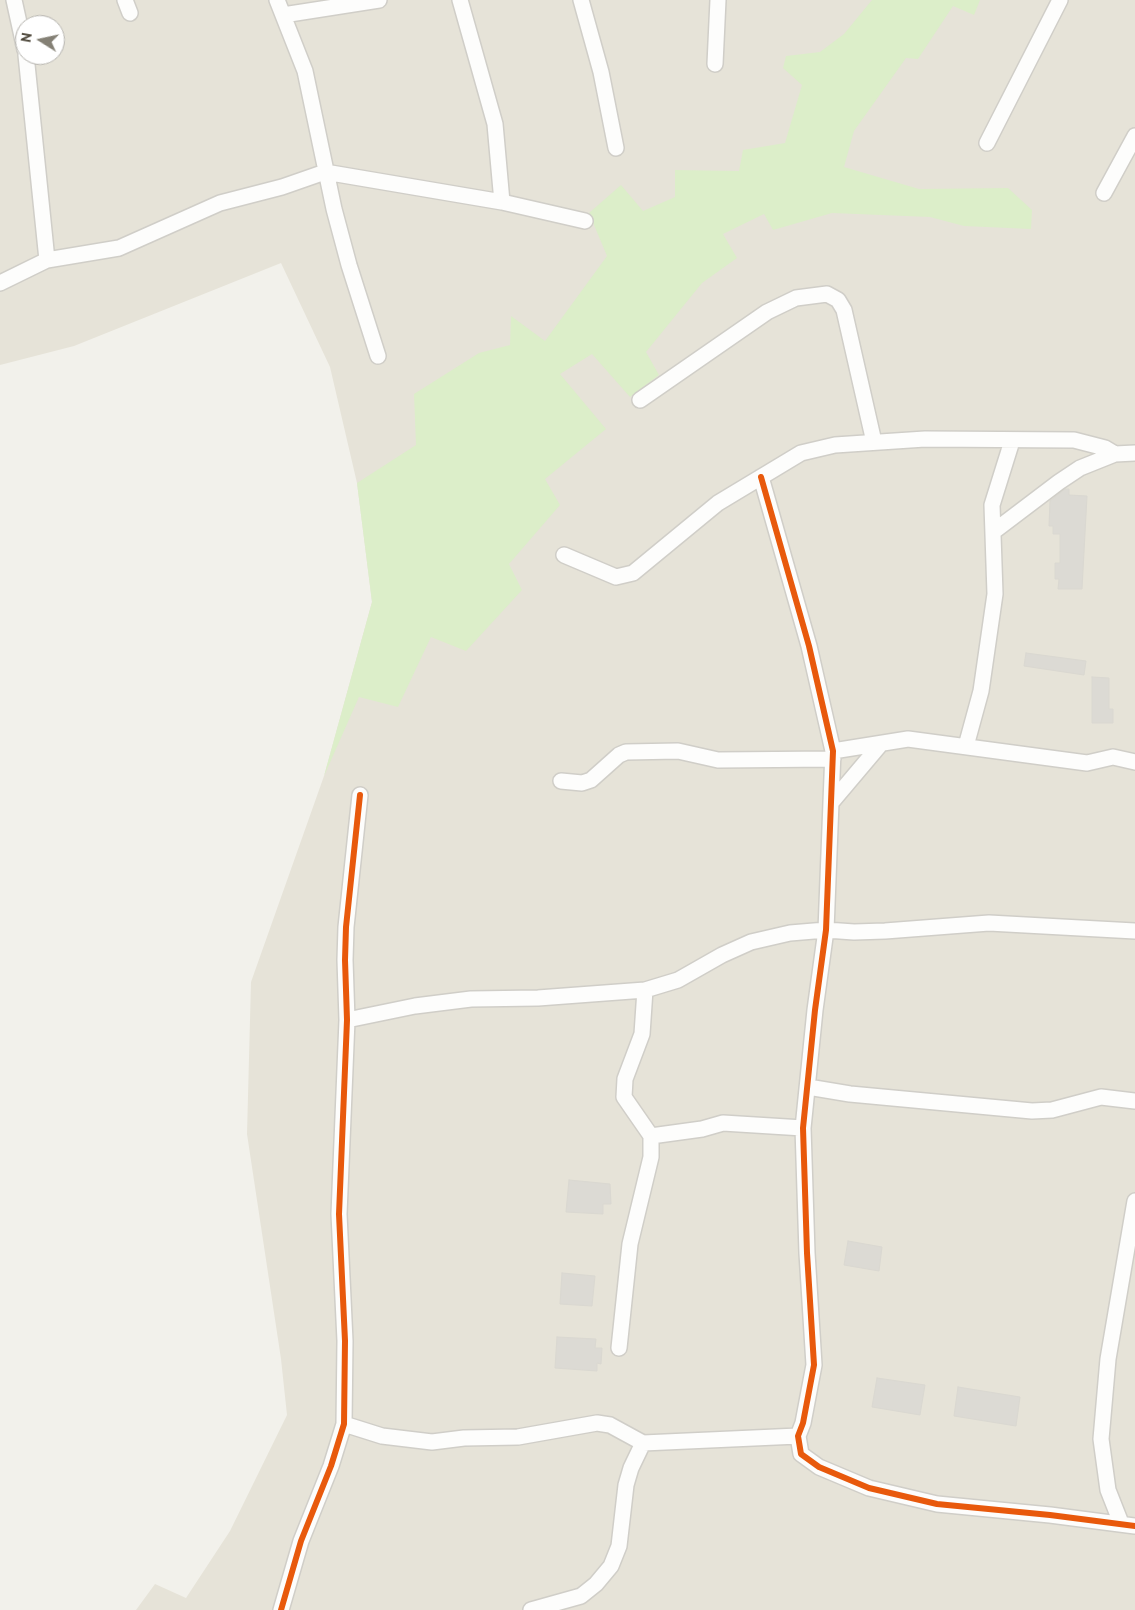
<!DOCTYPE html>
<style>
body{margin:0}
#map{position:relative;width:1135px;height:1610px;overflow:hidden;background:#f2f1eb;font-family:"PT Sans",sans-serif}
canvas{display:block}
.north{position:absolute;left:15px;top:15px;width:50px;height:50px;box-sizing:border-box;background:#fff;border:1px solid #b6b4af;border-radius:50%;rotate:280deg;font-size:14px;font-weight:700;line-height:20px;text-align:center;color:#494336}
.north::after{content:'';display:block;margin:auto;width:18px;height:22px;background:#848075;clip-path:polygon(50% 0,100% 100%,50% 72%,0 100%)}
</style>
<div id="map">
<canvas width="1135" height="1610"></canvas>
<div class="north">N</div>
</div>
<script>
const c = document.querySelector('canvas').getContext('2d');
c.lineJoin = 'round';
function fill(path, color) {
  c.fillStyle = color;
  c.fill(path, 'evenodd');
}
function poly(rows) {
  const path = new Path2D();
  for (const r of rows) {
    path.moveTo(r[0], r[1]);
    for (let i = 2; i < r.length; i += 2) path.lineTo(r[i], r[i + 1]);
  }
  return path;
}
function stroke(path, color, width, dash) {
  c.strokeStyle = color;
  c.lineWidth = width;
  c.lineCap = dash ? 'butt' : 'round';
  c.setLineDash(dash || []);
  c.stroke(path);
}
fill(poly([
 [0,0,1135,0,1135,1610,136,1610,155,1584,186,1598,230,1531,287,1415,281,1359,247,1134,251,982,324,776,372,602,357,483,330,367,281,263,74,346,0,365],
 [25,25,55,25,55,55,25,55]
]), '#e6e3d8');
fill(poly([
 [872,0,980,0,974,15,953,6,918,59,906,58,854,131,844,167,919,189,1008,188,1032,210,1031,229,964,226,930,217,832,213,773,230,764,214,723,234,737,258,702,283,646,352,659,375,630,397,592,354,560,374,606,429,545,479,560,505,509,564,522,590,466,651,431,637,398,707,359,697,324,776,372,602,357,483,416,445,414,394,479,353,510,345,511,316,545,341,607,256,589,213,621,185,643,211,675,197,675,170,739,171,743,150,785,143,802,85,783,68,786,56,820,52,844,34]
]), '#dceec9');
const building = poly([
 [1065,489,1069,489,1069,495,1087,496,1082,589,1058,589,1059,579,1055,579,1055,563,1060,563,1060,534,1053,534,1053,526,1049,526,1050,501,1065,489],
 [1026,653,1086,661,1084,675,1024,666,1026,653],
 [1092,677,1109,678,1109,709,1113,709,1113,723,1092,723,1092,677],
 [569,1180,610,1184,611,1204,603,1204,603,1214,566,1212,569,1180],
 [848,1241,882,1247,879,1271,844,1265,848,1241],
 [562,1273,595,1276,592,1306,560,1304,562,1273],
 [557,1337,596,1339,595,1348,602,1348,601,1364,597,1363,597,1371,555,1368,557,1337],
 [877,1378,925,1385,920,1415,872,1407,877,1378],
 [958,1387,1020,1397,1016,1426,954,1416,958,1387]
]);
fill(building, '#dcdad4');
stroke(building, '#dad8d1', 1);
const minor = poly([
 [14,0,25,50],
 [125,0,130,13],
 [277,0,305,71,334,209,349,265,378,356],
 [460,0,495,124,502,202],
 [581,0,601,72,616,148],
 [283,15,379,0],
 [26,55,47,260],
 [715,64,718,0],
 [987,143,1060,0],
 [1104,193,1135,136],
 [0,283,47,260,119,248,220,203,282,187,325,172,502,202,585,221],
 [640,400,767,312,796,298,827,294,838,300,844,310,874,442],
 [761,477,809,646,833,751,826,930,815,1010,803,1128,807,1253,814,1365,803,1423,798,1436,801,1454,819,1467,869,1488,937,1504,1050,1515,1135,1526],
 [993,532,1059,482,1080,468,1115,454],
 [564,555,616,577,633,573,718,503,801,453,835,445,925,439,1074,440,1105,448,1115,454,1135,453],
 [966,746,981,691,995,594,992,505,1012,441],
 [833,751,908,739,1087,763,1113,757,1135,762],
 [561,781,582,783,591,780,619,755,626,752,678,751,718,760,833,759],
 [831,803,880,745],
 [645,990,642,1034,625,1079,624,1097,651,1136],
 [347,1020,415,1006,471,999,538,998,645,990,678,980,722,955,751,942,790,933,826,930,854,932,885,931,989,923,1135,931],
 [808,1087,850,1094,1032,1111,1052,1110,1101,1097,1135,1101],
 [619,1348,630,1244,651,1157,651,1136,702,1129,723,1123,803,1128],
 [344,1424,382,1436,432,1442,464,1438,518,1437,597,1423,610,1425,643,1443,798,1436],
 [1121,1523,1108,1490,1101,1439,1108,1359,1135,1201],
 [281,1610,301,1541,331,1466,344,1424,345,1341,339,1214,347,1020,345,960,346,927,360,795],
 [531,1610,581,1596,596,1584,611,1566,619,1546,626,1485,631,1468,643,1443]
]);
stroke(minor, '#d0cec8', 18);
stroke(minor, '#fdfdfc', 15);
stroke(poly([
 [761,477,809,646,833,751,826,930,815,1010,803,1128,807,1253,814,1365,803,1423,798,1436,801,1454,819,1467,869,1488,937,1504,1050,1515,1135,1526],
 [281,1610,301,1541,331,1466,344,1424,345,1341,339,1214,347,1020,345,960,346,927,360,795]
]), '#e8590c', 6);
</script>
